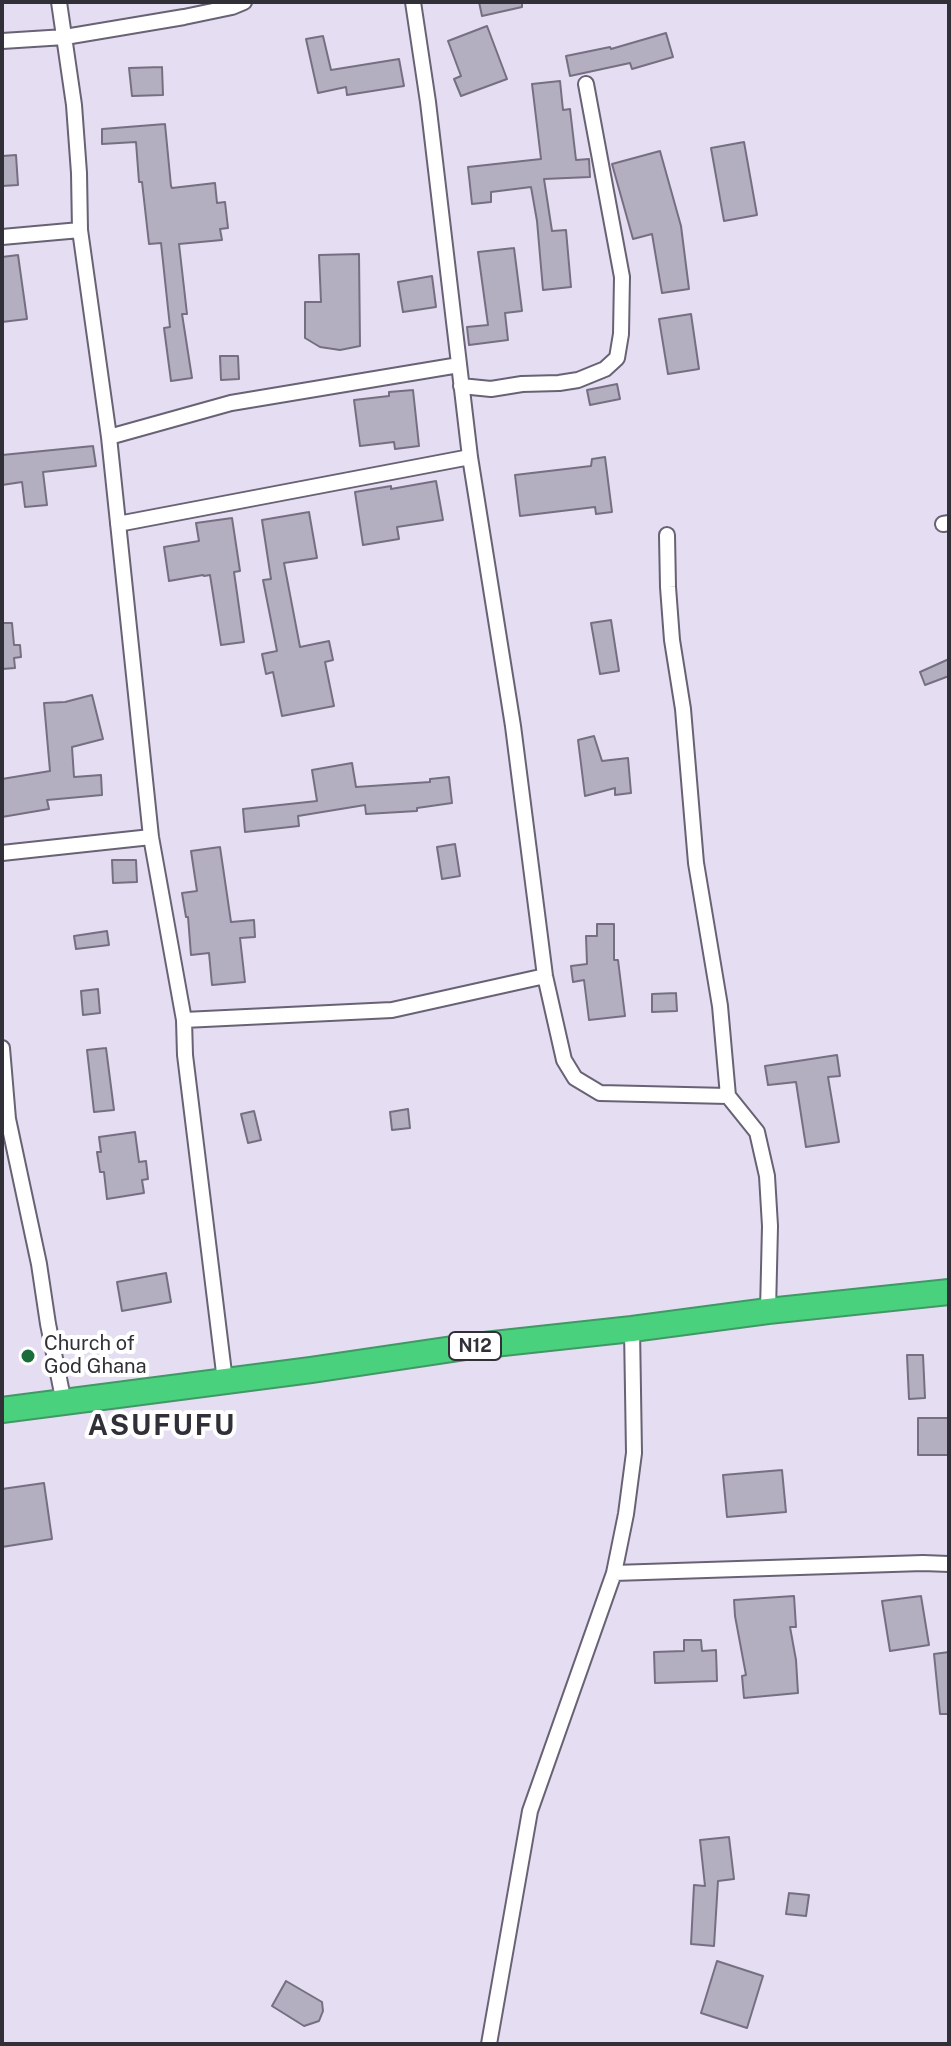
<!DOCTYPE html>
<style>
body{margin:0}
#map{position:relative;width:951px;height:2046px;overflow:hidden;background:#e5def3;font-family:"Public Sans",sans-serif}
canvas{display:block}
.frame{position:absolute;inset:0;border:4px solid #312f37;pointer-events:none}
</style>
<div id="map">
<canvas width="951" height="2046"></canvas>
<div class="frame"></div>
</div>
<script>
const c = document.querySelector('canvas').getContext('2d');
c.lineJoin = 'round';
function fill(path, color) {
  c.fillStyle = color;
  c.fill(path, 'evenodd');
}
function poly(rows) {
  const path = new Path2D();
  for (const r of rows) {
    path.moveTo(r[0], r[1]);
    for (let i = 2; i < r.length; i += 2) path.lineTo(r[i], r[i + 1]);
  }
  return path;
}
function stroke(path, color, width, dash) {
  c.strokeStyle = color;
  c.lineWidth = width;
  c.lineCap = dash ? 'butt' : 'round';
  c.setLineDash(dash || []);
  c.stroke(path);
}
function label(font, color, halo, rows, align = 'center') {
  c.font = font + ' "Public Sans",sans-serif';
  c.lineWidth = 8;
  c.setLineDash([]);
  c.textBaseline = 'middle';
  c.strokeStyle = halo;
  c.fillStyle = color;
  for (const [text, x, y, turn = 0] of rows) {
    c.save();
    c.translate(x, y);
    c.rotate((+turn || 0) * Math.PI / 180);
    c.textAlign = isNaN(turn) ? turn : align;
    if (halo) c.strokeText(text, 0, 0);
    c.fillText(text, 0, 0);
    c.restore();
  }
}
const building = poly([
 [479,2,522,2,522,7,482,16,479,2],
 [487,26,507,79,461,96,454,79,461,76,448,41,487,26],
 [666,33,673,57,632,69,630,63,570,76,566,56,610,47,611,49,666,33],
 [323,36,331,70,399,59,404,86,347,95,346,87,318,93,306,39,323,36],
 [162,67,163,95,132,96,129,68,162,67],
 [560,81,563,110,570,109,576,160,589,159,590,177,544,179,552,231,566,230,571,287,543,290,537,221,531,187,491,192,491,202,472,204,468,167,541,159,532,84,560,81],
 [165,124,171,186,172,188,215,183,217,203,225,202,228,228,220,229,222,240,179,244,187,314,182,314,192,378,171,381,164,328,170,327,161,243,149,244,142,182,139,182,136,142,102,144,102,129,165,124],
 [744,142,757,215,724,221,711,148,744,142],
 [660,151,681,226,689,289,662,293,652,234,633,239,612,164,660,151],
 [16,155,18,185,2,186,2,156,16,155],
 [514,248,522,311,505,313,508,340,469,345,467,327,488,325,478,252,514,248],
 [359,254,360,346,340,350,320,347,305,338,305,302,321,302,319,255,359,254],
 [18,255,27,319,2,322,2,257,18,255],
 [432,276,436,307,403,312,398,282,432,276],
 [691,314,699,369,668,374,659,319,691,314],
 [220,356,238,356,239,379,221,380,220,356],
 [617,384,620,399,590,405,587,390,617,384],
 [413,390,419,446,395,449,394,442,360,446,354,400,389,396,389,392,413,390],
 [93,446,96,466,43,472,47,505,25,507,22,482,2,485,2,455,93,446],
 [605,457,612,512,596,514,595,507,520,516,515,475,591,466,592,459,605,457],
 [436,481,443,520,397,527,399,539,363,545,355,492,391,486,391,489,436,481],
 [309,512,317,558,284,563,300,647,329,641,333,660,325,662,334,706,282,716,273,672,266,674,262,654,277,651,263,580,271,579,262,520,309,512],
 [232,518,240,571,234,572,244,642,221,645,210,575,204,576,203,575,169,581,164,547,199,541,196,523,232,518],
 [611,620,619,671,600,674,591,623,611,620],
 [2,623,12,623,14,645,20,645,21,657,14,658,15,668,2,669,2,623],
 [949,659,949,676,925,685,920,672,949,659],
 [92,695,103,739,72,747,74,777,101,775,102,795,47,800,49,809,2,817,2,779,50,771,44,703,65,702,92,695],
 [594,736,602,761,628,758,631,793,615,795,615,788,585,796,578,740,594,736],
 [352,763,356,787,430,782,430,779,449,777,452,803,417,808,417,811,366,814,365,805,298,816,299,826,245,832,243,809,317,801,312,770,352,763],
 [455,844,460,876,442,879,437,847,455,844],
 [220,847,231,922,254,920,255,937,240,938,245,982,212,985,209,953,191,955,188,917,186,917,182,893,197,891,191,851,220,847],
 [112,860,136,860,137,882,113,883,112,860],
 [597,924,614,924,614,960,618,960,625,1016,589,1020,584,980,573,982,571,966,587,964,586,936,597,936,597,924],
 [107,931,109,945,76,949,74,936,107,931],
 [98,989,100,1013,83,1015,81,991,98,989],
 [676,993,677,1011,652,1012,652,994,676,993],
 [106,1048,114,1110,94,1112,87,1050,106,1048],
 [837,1055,840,1076,828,1077,839,1142,806,1147,796,1082,768,1085,765,1066,837,1055],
 [408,1109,410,1128,392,1130,390,1112,408,1109],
 [254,1111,261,1140,248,1143,241,1114,254,1111],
 [135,1132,139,1162,146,1161,148,1179,142,1180,144,1193,107,1199,104,1172,100,1172,97,1152,101,1152,99,1137,135,1132],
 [166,1273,171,1302,122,1311,117,1282,166,1273],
 [907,1355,923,1355,925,1398,909,1399,907,1355],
 [918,1418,949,1418,949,1455,918,1455,918,1418],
 [782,1470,786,1512,727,1517,723,1475,782,1470],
 [44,1483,52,1539,2,1547,2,1489,44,1483],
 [794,1596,796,1627,790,1627,796,1660,798,1693,744,1698,742,1676,746,1675,735,1616,734,1600,794,1596],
 [921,1596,929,1645,890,1651,882,1601,921,1596],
 [684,1640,701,1640,702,1651,716,1650,717,1681,655,1683,654,1652,684,1651,684,1640],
 [949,1652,949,1714,940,1714,934,1654,949,1652],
 [729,1837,734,1879,718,1881,714,1946,691,1944,694,1885,705,1886,700,1840,729,1837],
 [789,1893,809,1895,806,1916,786,1914,789,1893],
 [717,1961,763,1976,747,2028,701,2013,717,1961],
 [286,1981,322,2002,323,2011,319,2021,304,2026,272,2006,286,1981]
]);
fill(building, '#b4aec1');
stroke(building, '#756f81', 2);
const street = poly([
 [59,2,74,105,79,173,80,230,109,437,151,837,184,1020,185,1055,225,1381],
 [413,2,428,102,470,457,513,726,545,976,564,1060,575,1078,600,1093,728,1096],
 [2,41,65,37,184,17,232,7,244,2],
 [2,237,80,230],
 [461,386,491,389,522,384,559,383,578,380,605,369,617,358,621,334,622,277,586,84],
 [109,437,231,403,459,365],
 [118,524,470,457],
 [943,524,949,523],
 [667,535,668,587,672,640,683,709,696,863,720,1006,728,1096,757,1132,767,1176,770,1226,768,1311],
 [2,853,151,837],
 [184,1020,392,1010,545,976],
 [2,1048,8,1119,39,1264,48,1324,64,1403],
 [614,1573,923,1563,949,1564],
 [489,2044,530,1811,614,1573,626,1514,634,1453,632,1329]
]);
const highway = poly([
 [2,1410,311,1370,466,1347,632,1329,768,1311,949,1292]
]);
stroke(street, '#686274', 18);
stroke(highway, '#419865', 28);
stroke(street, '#fff', 14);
stroke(highway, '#4ad17e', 24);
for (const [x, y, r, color] of [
 [28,1356,8,"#1a6c3c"]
]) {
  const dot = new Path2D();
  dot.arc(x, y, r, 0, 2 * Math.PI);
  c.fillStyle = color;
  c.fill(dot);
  stroke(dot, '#fff', 3);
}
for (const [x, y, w] of [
 [475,1346,52]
]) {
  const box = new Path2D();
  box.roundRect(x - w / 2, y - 14, w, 28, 6);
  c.fillStyle = '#fff';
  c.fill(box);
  stroke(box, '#312f37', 2);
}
label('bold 18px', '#312f37', null, [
 ["N12",475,1346]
]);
label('20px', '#312f37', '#fff', [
 ["Church of",44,1344],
 ["God Ghana",44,1367]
], 'left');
c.letterSpacing = '2px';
label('bold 28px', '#312f37', '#fff', [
 ["ASUFUFU",162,1426]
]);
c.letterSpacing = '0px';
</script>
